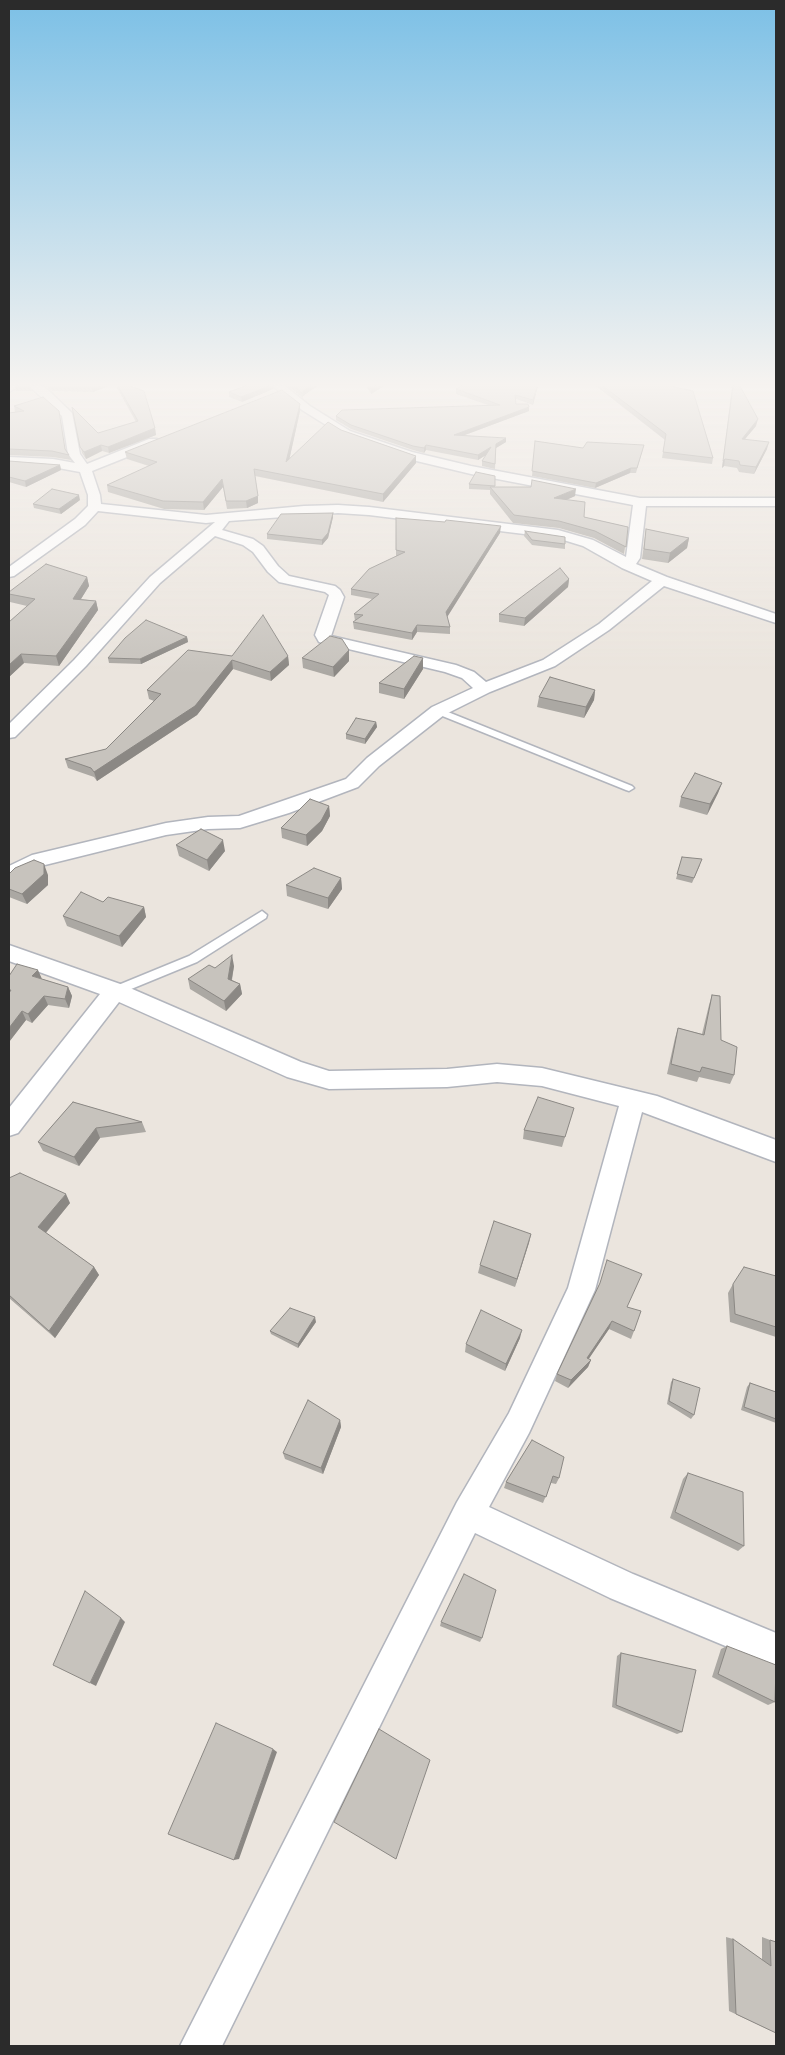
<!DOCTYPE html>
<style>
body{margin:0}
#map{position:relative;width:785px;height:2055px;overflow:hidden;background:#ebe5de;font-family:Ubuntu,sans-serif}
canvas{display:block}
.frame{position:absolute;inset:0;border:10px solid #2b2b2b;pointer-events:none}
</style>
<div id="map">
<canvas width="785" height="2055"></canvas>
<div class="frame"></div>
</div>
<script>
const c = document.querySelector('canvas').getContext('2d');
c.lineJoin = 'round';
function poly(rows) {
  const path = new Path2D();
  for (const r of rows) {
    path.moveTo(r[0], r[1]);
    for (let i = 2; i < r.length; i += 2) path.lineTo(r[i], r[i + 1]);
  }
  return path;
}
function stroke(path, color, width, dash) {
  c.strokeStyle = color;
  c.lineWidth = width;
  c.lineCap = dash ? 'butt' : 'round';
  c.setLineDash(dash || []);
  c.stroke(path);
}
function fill(path, color) {
  c.fillStyle = color;
  c.fill(path, 'evenodd');
}
const service = poly([
 [438,708,632,786,634,788,629,791,626,790,435,713,434,711,438,708],
 [262,911,267,915,266,918,197,962,119,994,111,994,110,991,111,988,189,956,262,911]
]);
const minor = poly([
 [9,386,20,386,9,392,9,386],
 [29,386,42,386,48,390,72,413,80,454,87,464,149,439,157,439,159,442,157,445,92,471,100,495,101,504,206,515,304,506,338,505,369,507,558,530,593,540,626,557,633,505,471,474,404,458,342,435,302,410,273,386,285,386,310,406,350,431,412,452,471,466,640,498,776,498,776,506,646,506,640,558,636,564,667,577,776,614,776,623,664,586,609,630,555,666,490,692,444,715,379,766,358,787,289,813,240,828,208,829,166,835,45,865,9,881,9,866,32,855,166,823,208,817,239,816,346,779,367,758,432,707,473,688,462,678,445,672,319,642,315,635,329,595,325,592,279,582,268,572,253,552,243,545,215,536,160,583,86,666,15,737,9,738,9,724,74,660,150,577,215,522,206,523,98,511,85,525,14,576,9,577,9,567,75,519,88,506,88,495,80,472,53,467,9,465,9,457,53,459,75,463,68,454,62,416,29,386],
 [338,513,369,515,557,538,583,546,622,568,652,581,599,624,543,660,486,682,474,672,456,665,331,636,344,597,340,590,335,586,289,576,278,566,263,546,253,539,222,530,229,521,338,513],
 [9,945,123,985,301,1062,329,1071,447,1069,497,1064,542,1068,657,1096,776,1140,776,1162,642,1112,595,1290,529,1433,489,1507,633,1574,776,1633,776,1667,610,1598,475,1533,222,2046,180,2046,457,1502,509,1413,568,1288,619,1106,542,1086,497,1082,447,1087,329,1089,287,1077,119,1002,18,1133,9,1136,9,1108,100,994,9,961,9,945]
]);
stroke(service, '#b2b5bd', 3);
stroke(minor, '#b2b5bd', 3);
fill(service, '#fff');
fill(minor, '#fff');
fill(poly([
 [15,386,30,386,32,391,16,391],
 [45,386,108,386,93,392,52,391],
 [116,386,130,386,155,428,156,435,109,453,102,451,86,459,82,453,72,407,98,433,136,422],
 [245,386,273,386,273,389,242,402,229,397,229,392],
 [288,386,317,386,303,396,303,398],
 [367,386,384,386,371,394,368,389],
 [538,386,533,405,516,399,516,404,529,411,465,435,506,442,496,448,495,469,482,466,482,461,487,454,478,460,426,450,424,453,413,450,351,429,336,420,336,416,488,405,456,394,456,389],
 [596,386,670,386,713,458,712,464,662,458,665,440],
 [732,386,740,386,756,426,745,439,767,449,754,474,739,472,737,468,724,466,722,468],
 [300,404,300,411,289,460,341,430,416,456,416,463,383,502,255,476,258,503,247,508,227,509,223,487,204,510,164,509,108,492,107,485,149,466,127,459,125,452],
 [14,406,60,417,65,449,69,455,71,460,53,457,9,455,9,413,16,412,15,412],
 [535,441,583,448,644,445,636,473,630,473,595,488,532,476],
 [9,461,60,465,61,470,26,487,9,482],
 [495,476,495,487,575,496,566,500,584,517,628,527,624,554,594,538,559,528,513,523,490,494,490,490,469,489,469,484],
 [80,500,61,514,34,508,33,504],
 [333,513,333,517,328,538,322,545,267,539,267,534],
 [396,518,500,533,447,616,450,627,450,634,417,632,412,640,354,629,353,622,355,621,354,614,372,599,351,595,351,589,396,556],
 [646,529,689,538,687,548,668,563,642,559],
 [525,531,565,544,565,549,532,545,524,536],
 [87,577,89,586,81,599,96,601,98,610,59,666,24,663,9,677,9,622,27,606,10,602,9,598,9,592],
 [569,579,568,587,524,626,499,622,499,614],
 [187,637,188,642,141,664,109,663,108,658],
 [232,656,288,656,289,665,271,681,233,669,197,715,97,781,94,777,68,768,65,759,106,749,154,701,149,699,147,690],
 [302,658,349,661,334,677,303,668],
 [423,658,423,669,404,699,379,693,379,683],
 [595,690,594,700,584,718,537,707,539,697],
 [376,722,377,727,365,744,346,739,346,734],
 [722,783,718,793,707,815,679,807,681,797],
 [329,806,330,816,322,831,307,846,282,838,281,828],
 [176,845,225,851,209,871,179,856],
 [682,857,700,865,692,883,676,879],
 [9,874,48,875,48,885,27,904,9,897],
 [341,878,342,889,328,909,287,896,286,885],
 [103,902,144,907,146,917,122,947,67,926,63,916],
 [234,966,232,980,240,984,242,994,226,1011,190,989,188,979,215,968],
 [9,976,42,979,68,987,72,996,69,1008,48,1005,32,1023,26,1020,9,1042],
 [712,995,721,1040,734,1075,730,1084,699,1077,697,1082,667,1074,675,1038,678,1028,702,1034,709,1005],
 [73,1102,142,1122,146,1132,100,1138,79,1166,43,1151,38,1142],
 [571,1117,562,1147,523,1139,524,1130],
 [9,1178,70,1203,46,1233,94,1267,99,1275,55,1338,9,1298],
 [531,1234,515,1287,478,1273,480,1265],
 [776,1276,776,1337,730,1322,728,1293,733,1284],
 [599,1285,627,1307,634,1331,631,1339,609,1329,588,1359,591,1360,588,1367,568,1388,555,1381,557,1374],
 [316,1322,298,1348,271,1334,270,1331],
 [520,1338,505,1371,465,1352,466,1344],
 [673,1379,694,1415,691,1419,667,1404,671,1382],
 [750,1383,776,1392,776,1423,741,1410,747,1387],
 [340,1420,341,1427,323,1474,285,1459,283,1453],
 [532,1440,559,1478,556,1484,551,1483,543,1503,504,1488,506,1482],
 [688,1473,744,1546,738,1551,670,1518,683,1479],
 [441,1622,482,1638,480,1642,440,1626],
 [727,1646,775,1702,768,1705,712,1677,721,1649],
 [621,1653,682,1732,677,1734,612,1707,617,1656],
 [726,1937,733,1939,762,1960,762,1937,770,1940,776,2033,729,2011]
]), '#aba8a3');
fill(poly([
 [93,386,108,386,93,392,92,387],
 [269,386,273,386,273,389,242,402,241,397],
 [311,386,317,386,303,396,303,398,303,391],
 [376,386,384,386,371,394,371,389],
 [537,386,538,386,533,405,533,400],
 [300,404,300,411,287,470,286,462],
 [529,407,529,411,454,439,454,435],
 [758,419,756,426,740,445,742,439],
 [155,428,156,435,109,453,108,447],
 [506,438,506,442,496,448,496,444],
 [769,442,767,449,754,474,756,467],
 [101,445,102,451,86,459,84,452],
 [426,445,426,450,424,453,424,448],
 [491,447,491,452,478,460,478,455],
 [416,456,416,463,383,502,383,494],
 [725,459,724,466,722,468,723,461],
 [60,465,61,470,26,487,25,481],
 [631,468,630,473,595,488,596,483],
 [222,479,223,487,204,510,203,502],
 [576,489,575,496,553,506,554,498],
 [79,495,80,500,61,514,59,509],
 [258,496,258,503,247,508,246,501],
 [333,513,333,517,328,538,322,545,322,540],
 [501,526,500,533,446,619,446,612],
 [689,538,687,548,668,563,670,553],
 [87,577,89,586,76,607,73,599],
 [569,579,568,587,524,626,525,618],
 [96,601,98,610,59,666,56,656],
 [417,625,417,632,412,640,412,633],
 [187,637,188,642,141,664,140,659],
 [349,650,349,661,334,677,333,667],
 [21,654,24,663,9,677,9,665],
 [288,656,289,665,271,681,270,672],
 [423,658,423,669,404,699,404,689],
 [232,660,233,669,197,715,97,781,94,772],
 [595,690,594,700,584,718,586,707],
 [376,722,377,727,365,744,365,739],
 [722,783,718,793,707,815,710,804],
 [329,806,330,816,322,831,307,846,306,835],
 [223,840,225,851,209,871,207,860],
 [44,864,48,875,48,885,27,904,22,894],
 [341,878,342,889,328,909,328,898],
 [144,907,146,917,122,947,119,936],
 [232,955,234,966,230,989,228,979],
 [38,970,42,979,32,976],
 [240,984,242,994,226,1011,224,1001],
 [68,987,72,996,69,1008,65,999],
 [44,996,48,1005,32,1023,28,1014],
 [22,1011,26,1020,9,1042,9,1028],
 [96,1128,100,1138,79,1166,74,1157],
 [66,1194,70,1203,43,1236,38,1227],
 [531,1234,529,1243,515,1287,517,1279],
 [94,1267,99,1275,55,1338,49,1331],
 [315,1317,316,1322,298,1348,298,1344],
 [612,1321,609,1329,584,1366,587,1358],
 [522,1330,520,1338,505,1371,506,1364],
 [591,1360,588,1367,568,1388,571,1380],
 [340,1420,341,1427,323,1474,321,1468],
 [121,1618,125,1622,96,1686,90,1683],
 [273,1749,277,1752,239,1859,234,1860]
]), '#8b8884');
const building = poly([
 [118,386,130,386,144,391,155,428,108,447,101,445,84,452,80,447,72,407,98,433,138,421,118,386],
 [245,386,269,386,241,397,229,392,245,386],
 [294,386,311,386,303,391,303,394,294,386],
 [369,386,376,386,371,389,369,386],
 [461,386,537,386,533,400,515,395,516,404,528,404,529,407,454,435,506,438,496,444,495,464,482,461,491,447,478,455,426,445,424,448,413,446,351,425,336,416,342,410,500,405,456,389,461,386],
 [603,386,670,386,693,391,713,458,663,452,666,434,603,386],
 [733,386,740,386,758,419,742,439,769,442,756,467,740,465,739,461,725,459,723,461,733,386],
 [282,390,300,404,286,462,328,422,341,430,416,456,383,494,254,469,258,496,246,501,226,501,222,479,203,502,163,501,107,485,157,462,125,452,282,390],
 [43,397,59,411,65,449,69,455,52,451,9,449,9,413,24,411,14,406,43,397],
 [535,441,583,448,587,442,644,445,637,468,631,468,596,483,532,471,535,441],
 [9,461,60,465,25,481,9,477,9,461],
 [476,472,495,476,495,486,469,484,476,472],
 [532,480,576,489,554,498,585,502,584,517,628,527,626,547,595,531,559,521,514,515,490,487,531,487,532,480],
 [52,489,79,495,59,509,33,504,52,489],
 [333,513,328,533,322,540,267,534,281,514,333,513],
 [396,518,445,522,446,520,501,526,446,612,450,627,417,625,412,633,353,622,363,615,354,614,379,594,351,589,369,569,405,552,396,550,396,518],
 [646,529,689,538,670,553,644,549,646,529],
 [525,531,565,537,565,544,532,540,525,531],
 [46,564,87,577,73,599,96,601,56,656,21,654,9,665,9,622,35,599,9,594,9,592,46,564],
 [560,568,569,579,525,618,499,614,560,568],
 [263,615,288,656,270,672,232,660,195,706,94,772,91,768,65,759,106,749,161,694,147,690,188,650,232,656,263,615],
 [146,620,187,637,140,659,108,658,125,638,146,620],
 [330,636,342,639,349,650,333,667,302,658,330,636],
 [414,656,423,658,404,689,379,683,414,656],
 [550,677,595,690,586,707,539,697,550,677],
 [356,718,376,722,365,739,346,734,356,718],
 [695,773,722,783,710,804,681,797,695,773],
 [310,799,329,806,321,821,306,835,281,828,310,799],
 [201,829,223,840,207,860,176,845,201,829],
 [682,857,702,859,694,878,677,874,682,857],
 [34,860,44,864,44,874,22,894,9,889,9,874,15,868,34,860],
 [314,868,341,878,328,898,286,885,314,868],
 [81,892,103,902,108,897,144,907,119,936,63,916,81,892],
 [232,955,228,979,240,984,224,1001,188,979,209,965,215,968,232,955],
 [17,964,38,970,32,976,68,987,65,999,44,996,28,1014,22,1011,9,1028,9,993,11,990,9,990,9,976,17,964],
 [712,995,720,996,721,1040,737,1047,734,1075,702,1067,700,1072,671,1064,678,1028,704,1035,712,995],
 [538,1097,574,1108,565,1137,524,1130,538,1097],
 [73,1102,142,1122,96,1128,74,1157,38,1142,73,1102],
 [20,1173,66,1194,38,1227,94,1267,49,1331,9,1295,9,1178,20,1173],
 [494,1221,531,1234,517,1279,480,1265,494,1221],
 [607,1260,642,1274,627,1307,641,1311,634,1331,612,1321,587,1358,591,1360,571,1380,557,1374,600,1283,607,1260],
 [744,1267,776,1276,776,1327,735,1314,733,1284,744,1267],
 [290,1308,315,1317,298,1344,270,1331,290,1308],
 [481,1310,522,1330,506,1364,466,1344,481,1310],
 [673,1379,700,1388,694,1415,669,1401,673,1379],
 [750,1383,776,1392,776,1419,744,1407,750,1383],
 [308,1400,340,1420,321,1468,283,1453,308,1400],
 [532,1440,564,1457,559,1478,553,1476,546,1497,506,1482,532,1440],
 [688,1473,743,1492,744,1546,675,1512,688,1473],
 [464,1574,496,1590,482,1638,441,1622,464,1574],
 [85,1591,121,1618,90,1683,53,1665,85,1591],
 [727,1646,776,1665,775,1702,718,1674,727,1646],
 [621,1653,696,1670,682,1732,616,1705,621,1653],
 [216,1723,273,1749,234,1860,168,1834,216,1723],
 [379,1729,430,1760,396,1859,334,1822,379,1729],
 [733,1939,771,1966,770,1940,776,1942,776,2033,736,2014,733,1939]
]);
fill(building, '#c7c3bd');
stroke(building, '#8b8884', 1);
const sky = c.createLinearGradient(0, 0, 0, 674);
sky.addColorStop(0, '#7cc0e6');
sky.addColorStop(0.57, '#f6f3f0');
sky.addColorStop(1, '#f6f3f000');
c.fillStyle = sky;
c.fillRect(0, 0, 785, 674);
</script>
